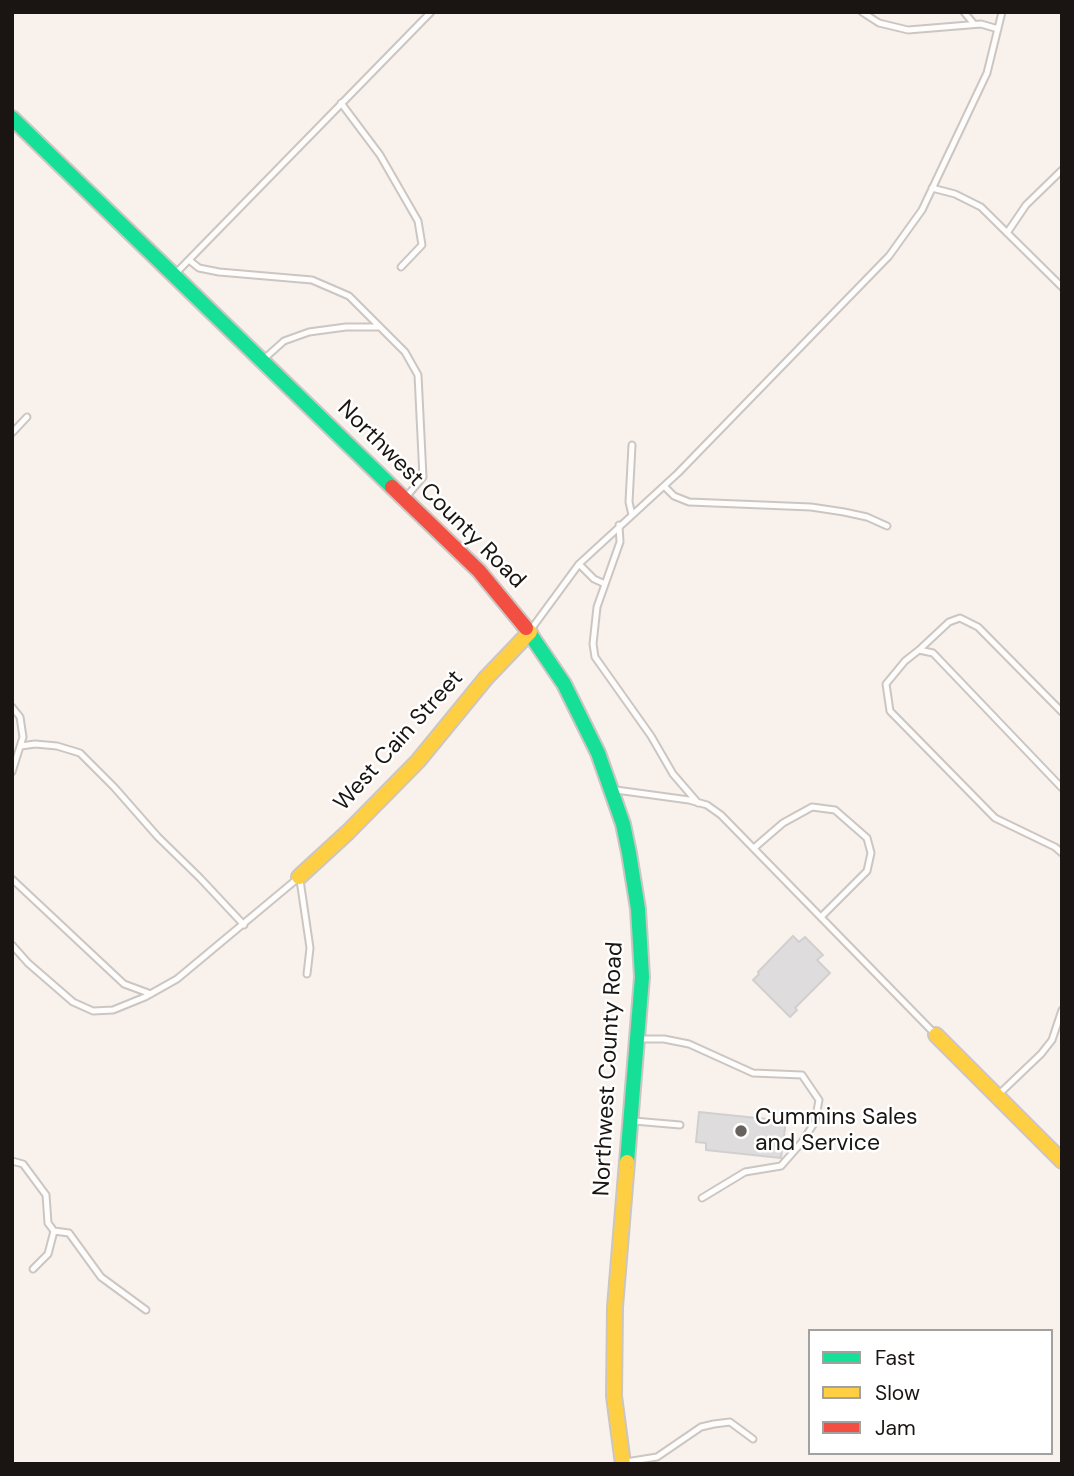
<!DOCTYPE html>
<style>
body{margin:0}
#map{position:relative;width:1074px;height:1476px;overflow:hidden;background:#f9f1ec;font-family:"DM Sans",sans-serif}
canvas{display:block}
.frame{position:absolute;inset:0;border:14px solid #1a1512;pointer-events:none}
.legend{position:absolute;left:808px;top:1329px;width:245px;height:126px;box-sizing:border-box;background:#fff;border:2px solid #a3a1a0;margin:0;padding:9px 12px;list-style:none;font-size:21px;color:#1a1512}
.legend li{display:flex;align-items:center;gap:14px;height:35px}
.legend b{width:35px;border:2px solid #a3a1a0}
</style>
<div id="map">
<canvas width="1074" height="1476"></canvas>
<div class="frame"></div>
<ul class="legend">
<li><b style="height:9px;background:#16e098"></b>Fast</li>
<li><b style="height:9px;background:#ffcf43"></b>Slow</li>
<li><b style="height:9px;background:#f24e42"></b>Jam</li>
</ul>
</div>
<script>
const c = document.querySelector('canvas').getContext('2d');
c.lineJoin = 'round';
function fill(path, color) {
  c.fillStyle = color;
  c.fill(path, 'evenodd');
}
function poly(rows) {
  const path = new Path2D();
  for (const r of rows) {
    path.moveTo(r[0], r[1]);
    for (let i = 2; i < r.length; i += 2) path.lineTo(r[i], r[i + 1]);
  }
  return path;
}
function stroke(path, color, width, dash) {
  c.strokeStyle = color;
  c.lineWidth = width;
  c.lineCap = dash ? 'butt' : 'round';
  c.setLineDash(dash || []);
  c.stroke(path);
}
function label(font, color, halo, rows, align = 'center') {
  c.font = font + ' "DM Sans",sans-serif';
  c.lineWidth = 5;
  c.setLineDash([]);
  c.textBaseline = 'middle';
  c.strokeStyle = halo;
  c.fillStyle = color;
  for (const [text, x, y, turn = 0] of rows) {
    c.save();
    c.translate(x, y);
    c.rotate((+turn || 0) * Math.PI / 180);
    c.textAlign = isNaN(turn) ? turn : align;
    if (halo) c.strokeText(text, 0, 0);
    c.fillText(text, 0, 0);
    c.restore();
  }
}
const building = poly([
 [793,936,799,942,805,937,823,955,817,960,830,973,795,1008,797,1010,790,1017,753,980,759,974,758,972,793,936],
 [699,1112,786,1121,781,1158,706,1150,706,1143,696,1142,699,1112]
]);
fill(building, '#dfdcdd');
stroke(building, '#d1cfcf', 2);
const lane = poly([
 [862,12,879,23,908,30,981,24,998,29],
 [964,12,974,24],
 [341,103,380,155,418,221,422,245,401,267],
 [932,188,955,194,981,207,1062,287],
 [1007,233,1026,205,1062,170],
 [189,260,199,268,219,272,312,280,349,296,405,352,418,375,423,477,407,496],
 [176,273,431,12],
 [265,358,284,341,309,332,346,327,380,327],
 [12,433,27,417],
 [664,486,674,496,689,502,811,507,844,512,867,517,887,526],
 [632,515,629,502,632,445],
 [619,525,620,542,597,607,593,644,595,657,651,736,673,774,698,803],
 [579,564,594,579,605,584],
 [532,628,579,564,678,473,889,256,922,210,987,73,1002,12],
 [919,650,949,622,960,618,978,627,1062,712],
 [12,707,20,717,23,737,12,772],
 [21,746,35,744,57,746,80,753,114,787,158,837,200,878,244,925],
 [1062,788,933,653,919,650,905,661,886,684,890,711,995,818,1055,847,1062,853],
 [616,790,689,800,707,805,721,815,934,1033],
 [754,848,783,823,812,807,835,810,867,838,871,853,867,871,821,917],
 [12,879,124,984,151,994],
 [300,880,310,948,307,974],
 [12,945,28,963,73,1002,93,1011,113,1010,145,997,177,979,297,879],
 [641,1039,664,1039,689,1044,753,1073,802,1075,819,1100,815,1122,802,1142,781,1166,745,1172,702,1198],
 [997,1096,1041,1054,1052,1040,1062,1010],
 [634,1121,680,1125],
 [12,1161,23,1164,46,1195,48,1223,54,1231,69,1233,101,1277,146,1310],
 [33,1269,48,1254,54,1231],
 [626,1462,657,1457,701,1427,714,1424,730,1422,753,1439]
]);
const fast = poly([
 [12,118,392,487],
 [526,628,564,684,598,753,623,824,629,853,638,909,642,977,627,1162]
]);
const slow = poly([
 [299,877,348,832,418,761,486,678,530,632],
 [936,1035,1062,1161],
 [623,1464,614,1396,615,1307,627,1162]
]);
const jam = poly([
 [392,487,479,571,526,628]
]);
stroke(lane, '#ccc6c2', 9);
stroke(fast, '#ccc6c2', 18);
stroke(slow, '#ccc6c2', 18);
stroke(jam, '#ccc6c2', 18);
stroke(lane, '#fefdfc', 5);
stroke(fast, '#16e098', 14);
stroke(slow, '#ffcf43', 14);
stroke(jam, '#f24e42', 14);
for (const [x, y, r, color] of [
 [741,1131,7,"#68625e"]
]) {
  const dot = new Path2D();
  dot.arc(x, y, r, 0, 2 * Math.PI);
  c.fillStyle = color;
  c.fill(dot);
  stroke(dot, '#fff', 2.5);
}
label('23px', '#1a1512', '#fff', [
 ["Northwest County Road",431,495,45],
 ["West Cain Street",399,741,-48],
 ["Northwest County Road",609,1069,-87]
]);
label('23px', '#1a1512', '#fff', [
 ["Cummins Sales",755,1118],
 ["and Service",755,1144]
], 'left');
</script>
